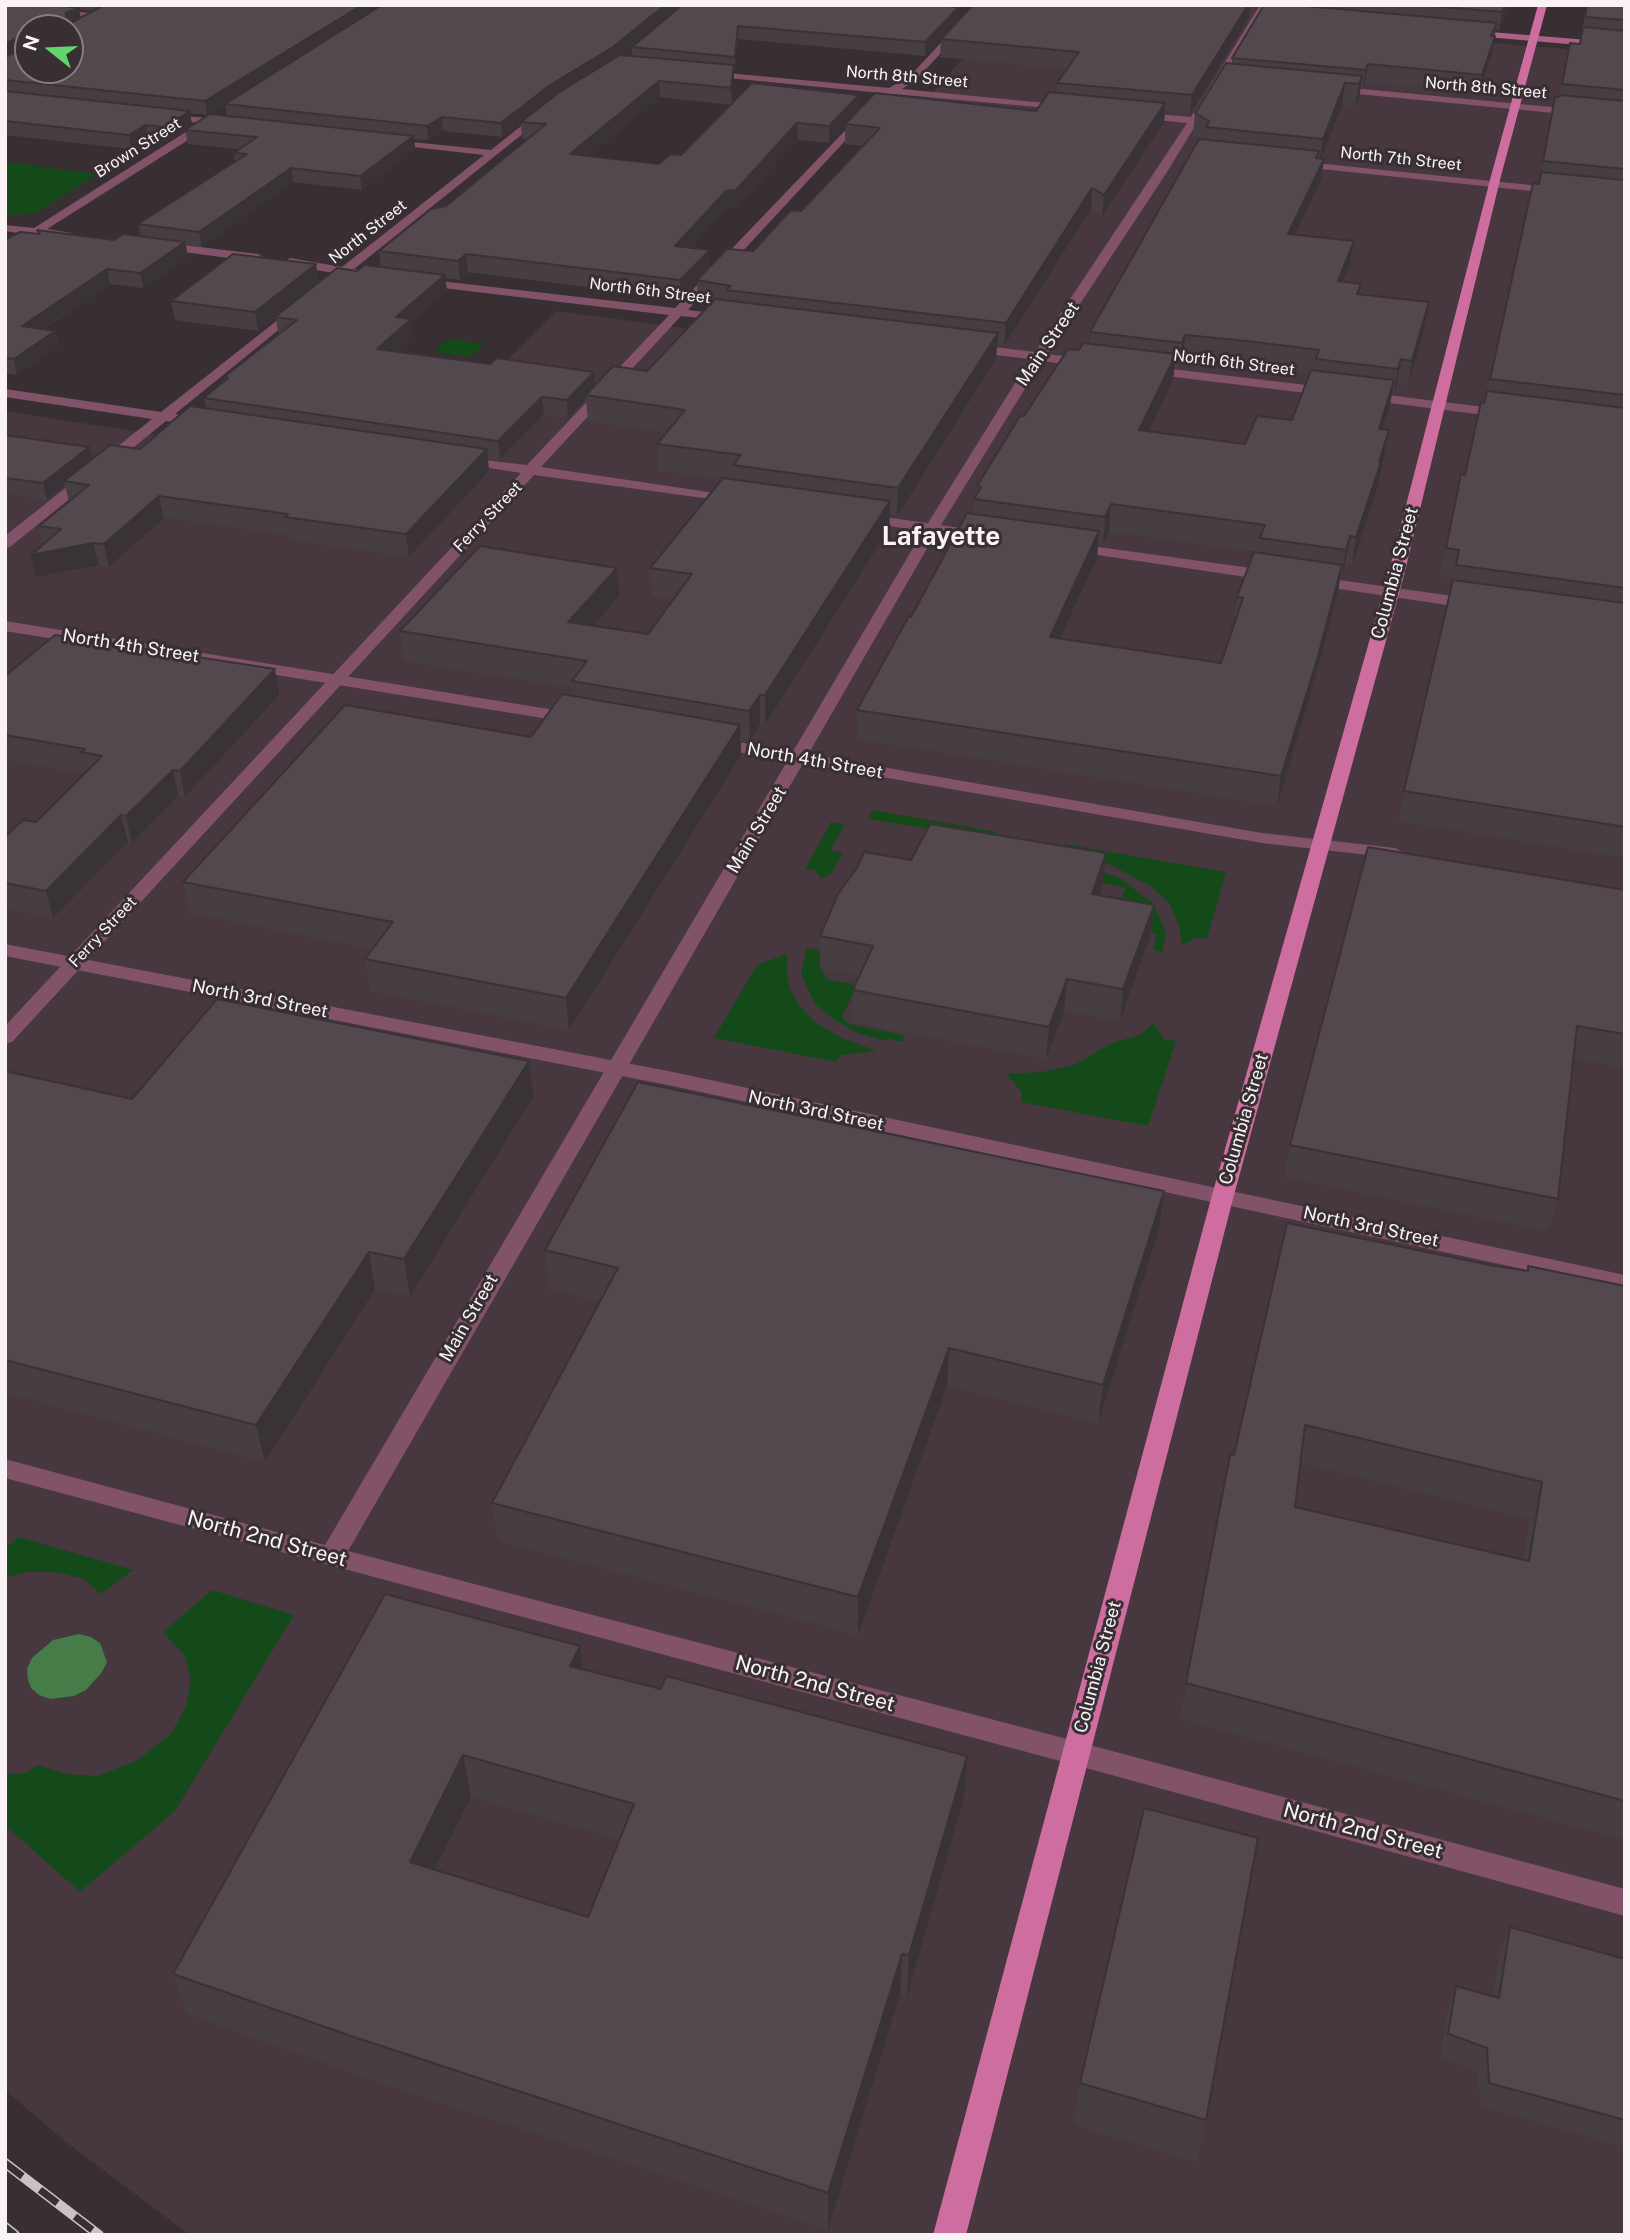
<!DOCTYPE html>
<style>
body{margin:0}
#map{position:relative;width:1630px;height:2240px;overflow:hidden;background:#382f33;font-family:"Public Sans",sans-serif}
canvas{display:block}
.frame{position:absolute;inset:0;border:7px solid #f9f3f6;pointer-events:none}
.north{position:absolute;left:14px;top:14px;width:70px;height:70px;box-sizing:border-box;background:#382f33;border:2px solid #857d81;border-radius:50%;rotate:288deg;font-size:19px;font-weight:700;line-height:28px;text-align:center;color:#f9f3f6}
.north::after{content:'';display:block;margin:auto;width:24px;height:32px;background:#61d46a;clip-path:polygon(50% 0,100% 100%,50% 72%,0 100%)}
</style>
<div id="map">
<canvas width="1630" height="2240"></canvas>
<div class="frame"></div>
<div class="north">N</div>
</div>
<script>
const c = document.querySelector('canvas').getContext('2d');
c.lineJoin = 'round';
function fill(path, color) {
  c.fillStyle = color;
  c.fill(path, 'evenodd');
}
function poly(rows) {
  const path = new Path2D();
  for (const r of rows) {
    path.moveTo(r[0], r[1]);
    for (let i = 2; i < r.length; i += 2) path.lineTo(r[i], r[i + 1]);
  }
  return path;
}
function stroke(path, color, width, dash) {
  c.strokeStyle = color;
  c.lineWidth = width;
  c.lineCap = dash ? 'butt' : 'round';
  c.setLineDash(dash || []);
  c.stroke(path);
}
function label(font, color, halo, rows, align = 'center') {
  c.font = font + ' "Public Sans",sans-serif';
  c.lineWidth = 6;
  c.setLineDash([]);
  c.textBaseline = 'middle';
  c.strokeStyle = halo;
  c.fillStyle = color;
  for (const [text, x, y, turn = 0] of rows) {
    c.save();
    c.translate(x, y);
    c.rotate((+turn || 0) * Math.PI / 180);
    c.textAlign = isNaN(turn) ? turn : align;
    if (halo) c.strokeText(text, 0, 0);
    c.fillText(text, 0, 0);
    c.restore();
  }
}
fill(poly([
 [1009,5,1401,5,1389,34,1625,54,1625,2235,190,2235,66,2142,5,2090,5,411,210,443,492,375,556,311,700,330,923,104]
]), '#47373e');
fill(poly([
 [5,162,97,174,36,213,5,216],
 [448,339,484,344,470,357,434,352],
 [873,810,997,832,991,839,868,819],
 [831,822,845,825,830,850,843,853,832,873,821,879,815,870,805,869],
 [1065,844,1226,872,1207,939,1196,938,1182,945,1179,925,1169,903,1152,887,1109,864,1072,854,1064,849],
 [1075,864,1118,877,1153,903,1166,933,1162,952,1153,950,1157,934,1113,926,1125,888,1072,875],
 [807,948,822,950,820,968,827,979,857,985,842,1017,849,1024,904,1035,902,1042,887,1039,886,1041,857,1033,833,1019,815,1004,801,974],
 [787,954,787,973,790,989,798,1004,816,1023,840,1037,876,1051,840,1055,836,1062,714,1038,757,965],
 [1153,1023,1164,1039,1176,1041,1148,1126,1021,1102,1022,1092,1006,1074,1042,1072,1074,1065,1110,1044,1142,1034],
 [19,1537,133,1570,101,1594,84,1579,55,1572,27,1572,5,1578,5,1548],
 [212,1590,294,1615,175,1811,80,1892,5,1825,5,1777,12,1773,23,1774,38,1765,66,1774,97,1776,136,1761,171,1734,186,1706,191,1679,185,1656,163,1632]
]), '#144a1a');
fill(poly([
 [79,1634,91,1637,100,1643,107,1662,102,1672,86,1690,74,1696,50,1699,39,1695,31,1688,28,1680,27,1669,32,1658,53,1640]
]), '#457c48');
fill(poly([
 [5,5,101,14,106,17,101,20,5,10,5,5],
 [976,5,985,5,916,80,902,89,1066,105,1070,106,1070,110,893,94,883,100,688,310,730,315,730,321,681,316,541,467,735,496,740,497,742,500,740,503,534,475,12,1042,5,1044,5,1026,521,473,458,463,458,457,527,465,669,315,418,285,414,284,414,278,675,308,881,93,708,76,703,73,705,71,889,88,910,76,976,5],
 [1260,5,1269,5,1167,172,1047,354,1088,359,1094,363,1088,367,1042,361,941,525,985,532,992,536,985,540,936,533,348,1551,1075,1741,1625,1889,1625,1916,1075,1765,5,1478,5,1459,325,1545,923,531,861,522,854,518,861,514,928,523,1030,359,970,352,964,348,970,344,1035,352,1187,123,1136,118,1131,115,1136,112,1191,117,1260,5],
 [1331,86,1625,114,1625,120,1327,91,1326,89,1331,86],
 [541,110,550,112,354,269,365,271,365,277,347,275,337,281,331,277,334,273,290,266,284,262,290,258,342,267,484,155,386,144,381,141,382,139,491,150,541,110],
 [163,114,229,120,234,123,229,126,212,125,47,229,71,233,71,237,38,235,5,254,5,246,24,234,5,231,5,225,34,228,200,123,159,119,158,117,163,114],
 [1296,161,1560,188,1566,191,1560,194,1292,166,1291,164,1296,161],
 [158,242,258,254,264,258,258,262,154,248,154,244,158,242],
 [298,304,304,308,302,311,175,414,207,419,207,425,166,421,10,547,5,548,5,536,152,419,5,397,5,389,161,412,298,304],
 [1147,366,1331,388,1338,392,1331,396,1142,373,1142,367,1147,366],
 [1363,392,1508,410,1515,414,1508,418,1358,399,1356,396,1363,392],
 [1069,543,1273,571,1281,576,1273,581,1064,550,1062,547,1064,544,1069,543],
 [1311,576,1474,599,1482,604,1474,609,1306,584,1303,581,1311,576]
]), '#825269');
fill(poly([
 [5,621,573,713,581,718,573,723,5,631,5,621],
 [715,738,1262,833,1395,848,1404,853,1395,858,1262,843,709,747,707,743,709,739,715,738],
 [5,944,668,1071,1625,1275,1625,1291,668,1085,5,956,5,944]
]), '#825269');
fill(poly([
 [1466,30,1625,43,1625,49,1463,35,1463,31,1466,30]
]), '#ad6188');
fill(poly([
 [1538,5,1547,5,1501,176,1404,575,1234,1195,966,2235,933,2235,1212,1195,1388,575,1491,176,1538,5]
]), '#ce6d9f');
const rail = poly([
 [5,2163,99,2235],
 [5,2227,15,2235]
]);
stroke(rail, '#cac3c6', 10);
stroke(rail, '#382f33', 7, [22]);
fill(poly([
 [5,5,372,5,373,11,621,55,632,56,632,47,682,5,959,7,958,20,925,56,738,39,735,71,734,71,734,82,732,104,859,95,859,110,1036,111,1056,93,1057,83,1066,69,940,57,941,39,998,5,1258,5,1254,9,1250,9,1249,18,1190,114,1165,112,1164,122,1102,216,1091,209,1004,346,997,345,996,359,897,516,890,515,889,529,765,725,760,724,750,741,741,739,741,755,569,1030,370,991,365,959,373,949,190,913,183,882,531,737,573,696,573,688,404,661,400,631,617,568,619,596,593,626,648,634,674,599,652,596,650,568,721,479,658,471,657,444,665,433,588,421,586,399,568,418,544,415,500,459,487,458,489,471,409,557,288,539,288,535,164,518,109,567,99,565,36,577,31,555,44,544,39,526,69,502,65,485,47,500,5,494,5,435,92,459,140,449,206,409,204,398,224,381,224,377,279,334,278,334,276,317,258,331,175,320,171,301,316,264,319,282,357,271,381,267,379,251,446,206,528,139,522,139,521,123,502,137,443,131,428,140,414,139,415,150,362,190,293,182,202,247,186,245,188,257,143,288,110,284,44,329,55,331,59,346,17,375,5,373,5,240,38,234,37,230,114,240,141,237,138,224,235,162,234,153,239,149,188,144,185,130,167,141,148,139,131,149,5,135],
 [79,9,94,11,81,18],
 [660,97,731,105,681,155,659,164,589,156],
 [225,104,227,116,192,125,190,113,207,115],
 [845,126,845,144,863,146,801,211,753,251,710,266,691,248,726,209,736,207,798,140,829,143],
 [468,272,681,299,697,282,698,302,710,304,647,371,595,386,594,372,490,364,396,351,413,336,411,323,447,291,445,278,460,280],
 [1264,5,1510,5,1499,30,1496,29,1492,53,1479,92,1365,82,1363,87,1361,87,1359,98,1355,106,1342,105,1321,158,1324,159,1321,180,1295,234,1350,264,1343,282,1359,294,1429,302,1425,326,1408,385,1397,384,1394,393,1392,393,1390,406,1382,430,1389,430,1377,489,1352,565,1345,564,1341,578,1340,578,1338,592,1312,689,1277,806,857,739,857,710,911,617,974,514,974,499,977,495,977,486,1024,416,1079,350,1089,343,1090,332,1200,139,1193,135,1195,113,1232,64,1232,58],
 [1183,359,1242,365,1310,374,1292,420,1245,444,1149,431,1173,380,1174,367,1179,367],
 [1109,532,1258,552,1237,597,1234,625,1221,663,1060,639,1097,558,1098,544,1103,545],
 [1587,5,1625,5,1625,858,1398,821,1453,578,1440,576,1461,474,1465,475,1484,403,1533,183,1539,184,1555,97,1559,97,1570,43,1579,44],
 [5,676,279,695,185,797,178,796,132,843,128,842,53,918,5,908,5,837,36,822,85,774,5,760],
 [911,860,1103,884,1099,895,1154,905,1150,936,1120,1021,1064,1011,1046,1059,852,1022,853,990,860,975,820,968,820,936],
 [1625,890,1625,1068,1574,1059,1558,1199,1548,1231,1284,1177,1290,1145],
 [5,1071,132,1099,533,1097,410,1296,375,1289,265,1462,5,1393],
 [1164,1191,1159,1230,1098,1423,947,1386,858,1635,498,1541,492,1503,600,1301,549,1289,545,1250],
 [1490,1265,1527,1271,1528,1266,1625,1286,1625,1840,1180,1719,1230,1455,1234,1455],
 [1300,1463,1530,1519,1523,1559,1295,1507],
 [580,1646,583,1669,661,1689,964,1797,907,1996,900,1994,828,2230,364,2077,187,2014,173,1974],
 [471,1797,619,1840,588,1917,435,1870],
 [1510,1927,1625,1959,1625,2147,1480,2106,1478,2072,1440,2058,1448,2010,1456,1986,1493,1996,1500,1951],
 [1080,2083,1206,2120,1196,2162,1074,2125]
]), '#473e42');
fill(poly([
 [362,5,372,5,373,12,207,115,205,101],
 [665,5,681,5,613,61,551,99,502,137,501,123,550,85],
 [1248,5,1250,5,1249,18,1190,114,1192,95],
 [1505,5,1510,5,1499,30,1502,12],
 [959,7,958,20,925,56,925,42],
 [79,8,81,21,67,28,66,13],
 [738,26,738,39,735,71,735,57],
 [24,35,27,49,5,59,5,44],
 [1495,36,1492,53,1479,92,1482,75],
 [1368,64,1365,82,1363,87,1366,70],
 [734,65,734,82,732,105,731,88],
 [1362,76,1359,98,1355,106,1359,84],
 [659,81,660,97,571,171,570,154],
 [1345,83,1342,105,1320,161,1323,139],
 [859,95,859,111,829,143,829,126],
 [1165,103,1164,122,1102,216,1104,195],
 [190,111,192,126,167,141,165,127],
 [442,117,443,131,428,140,427,126],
 [797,123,798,140,736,207,726,209,676,264,675,246,726,191],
 [145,125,148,139,131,149,129,135],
 [414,136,415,150,362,190,360,176],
 [1324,159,1321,180,1285,256,1288,234],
 [291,168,293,182,202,247,199,232],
 [1092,188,1091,209,1004,346,1006,323],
 [1354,241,1350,264,1334,305,1338,281],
 [185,242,188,257,143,288,140,273],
 [710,250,710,268,697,280,697,282,681,299,680,280],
 [466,254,468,272,460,280,458,261],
 [316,264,319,283,258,331,255,312],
 [107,269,110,284,25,341,22,326],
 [445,275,447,291,411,323,413,336,379,366,377,349,396,317],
 [1429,302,1425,326,1408,385,1412,361],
 [55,331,59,346,17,375,14,359],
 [998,333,996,359,897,516,898,488],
 [1185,335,1183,359,1179,367,1182,343],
 [1176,354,1173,380,1137,457,1139,430],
 [1401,359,1397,384,1394,393,1398,369],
 [594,372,595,390,586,395,586,399,568,418,567,400],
 [1394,380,1390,406,1374,456,1379,429],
 [542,397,544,415,500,459,498,441],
 [1389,430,1377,489,1352,565,1356,537],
 [89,447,93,463,64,481,65,485,47,500,43,483],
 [487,449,489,471,409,557,406,534],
 [159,496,164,518,109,567,104,544],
 [890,501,889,529,765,725,765,695],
 [1111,504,1109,532,1103,545,1105,517],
 [1099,531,1097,558,1047,666,1050,637],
 [1350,536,1345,564,1341,578,1346,550],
 [93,543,99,565,36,577,31,555],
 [1342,565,1338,592,1312,689,1277,806,1281,776],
 [617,568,619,596,571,651,568,622],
 [275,669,279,695,185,797,180,771],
 [760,695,760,724,750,741,749,711],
 [740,725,741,755,569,1030,566,998],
 [173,770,178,796,132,843,126,816],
 [121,815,128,842,53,918,46,891],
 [1106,853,1103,884,1089,925,1092,894],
 [1154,905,1150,936,1120,1021,1123,989],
 [1067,979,1064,1011,1046,1059,1049,1027],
 [529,1061,533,1097,410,1296,404,1259],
 [1164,1191,1159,1230,1098,1423,1103,1385],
 [369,1252,375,1289,265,1462,256,1425],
 [949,1348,947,1386,858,1635,858,1597],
 [580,1646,585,1688,570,1666],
 [463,1755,471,1797,418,1903,410,1862],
 [967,1756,964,1797,907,1996,909,1955],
 [902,1954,900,1994,828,2230,828,2193]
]), '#393236');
const building = poly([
 [5,5,57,5,79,8,66,13,67,25,104,5,362,5,205,101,5,80,5,57,26,47,28,38,24,35,5,44,5,5],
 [28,28,70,28,70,70,28,70,28,28],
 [382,5,665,5,613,47,550,85,501,123,442,117,427,126,225,104,382,5],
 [682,5,933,5,959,7,925,42,738,26,735,57,632,47,682,5],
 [973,5,998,6,998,5,1248,5,1192,95,1057,83,1079,52,941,39,973,5],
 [1264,5,1293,5,1497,23,1491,36,1495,36,1482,75,1368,64,1366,70,1232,58,1264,5],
 [1419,5,1505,5,1502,12,1419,5],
 [1587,5,1625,5,1625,20,1585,17,1587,5],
 [1583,27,1625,31,1625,90,1562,84,1570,43,1580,44,1583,27],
 [620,55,734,65,731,88,659,81,570,154,659,164,671,154,681,155,752,83,859,95,829,126,797,123,736,190,726,191,675,246,710,250,680,280,466,254,458,261,379,251,431,209,446,206,546,124,521,122,561,91,620,55],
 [1226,63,1362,76,1359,84,1345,83,1323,139,1206,127,1209,121,1195,113,1226,63],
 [5,91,190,111,165,127,145,125,129,135,5,121,5,91],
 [1049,92,1165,103,1104,195,1092,188,1006,323,726,290,731,286,697,280,727,249,753,251,791,210,801,211,880,128,845,124,875,93,1036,111,1049,92],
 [1560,95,1625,101,1625,169,1543,161,1555,97,1559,97,1560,95],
 [210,114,414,136,360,176,291,168,199,232,138,224,247,154,234,153,257,137,185,130,210,114],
 [1199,139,1319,151,1316,158,1324,159,1288,234,1354,241,1338,281,1361,284,1357,294,1429,302,1412,361,1401,359,1398,369,1316,359,1319,350,1246,341,1185,335,1182,343,1090,332,1199,139],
 [1541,172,1625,180,1625,395,1490,379,1533,183,1539,184,1541,172],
 [37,230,114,240,123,234,185,242,140,273,107,269,22,326,55,331,14,359,5,358,5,240,20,232,40,234,37,230],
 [233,254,316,264,255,312,171,301,233,254],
 [365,265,445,275,396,317,411,319,377,349,490,364,497,358,594,372,567,400,542,397,498,441,204,398,228,378,224,377,297,320,275,317,337,268,357,271,365,265],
 [715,299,998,333,898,488,733,465,741,455,657,444,685,410,586,395,613,366,647,371,715,299],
 [1083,343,1176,354,1139,430,1245,444,1257,416,1292,420,1311,370,1394,380,1379,429,1389,430,1379,462,1381,462,1356,537,1350,536,1346,550,1260,538,1265,525,1111,504,1105,517,974,499,981,487,977,486,1020,416,1024,416,1068,349,1079,350,1083,343],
 [1487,391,1625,408,1625,588,1456,565,1459,550,1446,548,1461,474,1465,475,1481,402,1484,403,1487,391],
 [190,406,487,449,406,534,285,517,288,514,159,496,104,544,93,543,31,555,61,529,39,526,89,485,64,481,110,445,140,449,190,406],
 [5,435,89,447,43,483,5,478,5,435],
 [723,478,890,501,765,695,760,695,749,711,572,681,587,661,400,631,480,546,617,568,568,622,648,634,692,574,650,568,723,478],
 [967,513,1099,531,1050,637,1221,663,1243,598,1237,597,1254,552,1342,565,1317,660,1281,776,857,710,909,616,911,617,967,513],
 [1453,580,1625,603,1625,827,1404,791,1453,580],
 [55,635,275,669,180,771,173,770,126,816,121,815,46,891,5,883,5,837,23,820,36,822,102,756,81,752,85,749,5,735,5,676,55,635],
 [562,694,740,725,566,998,365,959,393,922,183,882,345,705,531,737,562,694],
 [930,824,1106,853,1092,894,1154,905,1123,989,1067,979,1049,1027,853,990,873,946,820,936,838,894,857,868,864,852,911,860,930,824],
 [1368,847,1625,890,1625,1034,1577,1026,1558,1199,1290,1145,1368,847],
 [217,999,529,1061,404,1259,369,1252,256,1425,5,1360,5,1071,132,1099,217,999],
 [638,1082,1164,1191,1103,1385,949,1348,858,1597,492,1503,618,1268,545,1250,638,1082],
 [1287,1223,1490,1265,1528,1271,1528,1266,1625,1286,1625,1801,1186,1683,1230,1455,1234,1455,1287,1223],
 [1305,1425,1542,1482,1529,1561,1295,1507,1305,1425],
 [385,1594,580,1646,570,1666,661,1689,666,1676,967,1756,909,1955,902,1954,828,2193,354,2037,173,1974,385,1594],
 [463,1755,634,1804,588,1917,410,1862,463,1755],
 [1144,1808,1258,1838,1206,2120,1080,2083,1144,1808],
 [1510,1927,1625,1959,1625,2120,1489,2083,1487,2048,1448,2034,1456,1986,1499,1998,1510,1927]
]);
fill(building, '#52484d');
stroke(building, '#393236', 2);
label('16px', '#f9f3f6', '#382f33', [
 ["North 8th Street",907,77,5],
 ["North 8th Street",1486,88,5],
 ["Brown Street",138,148,-32],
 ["North 7th Street",1401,159,6],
 ["North Street",368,232,-38],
 ["North 6th Street",650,291,7],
 ["North 6th Street",1234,363,7],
 ["Ferry Street",488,517,-46],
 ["Ferry Street",103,932,-47]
]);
label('18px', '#f9f3f6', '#382f33', [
 ["Main Street",1048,344,-56],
 ["Columbia Street",1395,573,-75],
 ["North 4th Street",131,646,9],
 ["North 4th Street",815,761,10],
 ["Main Street",757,830,-59],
 ["North 3rd Street",260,999,11],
 ["North 3rd Street",816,1111,12],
 ["Columbia Street",1244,1119,-74],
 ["North 3rd Street",1371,1227,12],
 ["Main Street",469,1318,-60],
 ["Columbia Street",1098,1667,-75]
]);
label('21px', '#f9f3f6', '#382f33', [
 ["North 2nd Street",267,1539,15],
 ["North 2nd Street",815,1684,15],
 ["North 2nd Street",1363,1831,15]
]);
label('bold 26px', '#f9f3f6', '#382f33', [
 ["Lafayette",941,537]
]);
</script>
